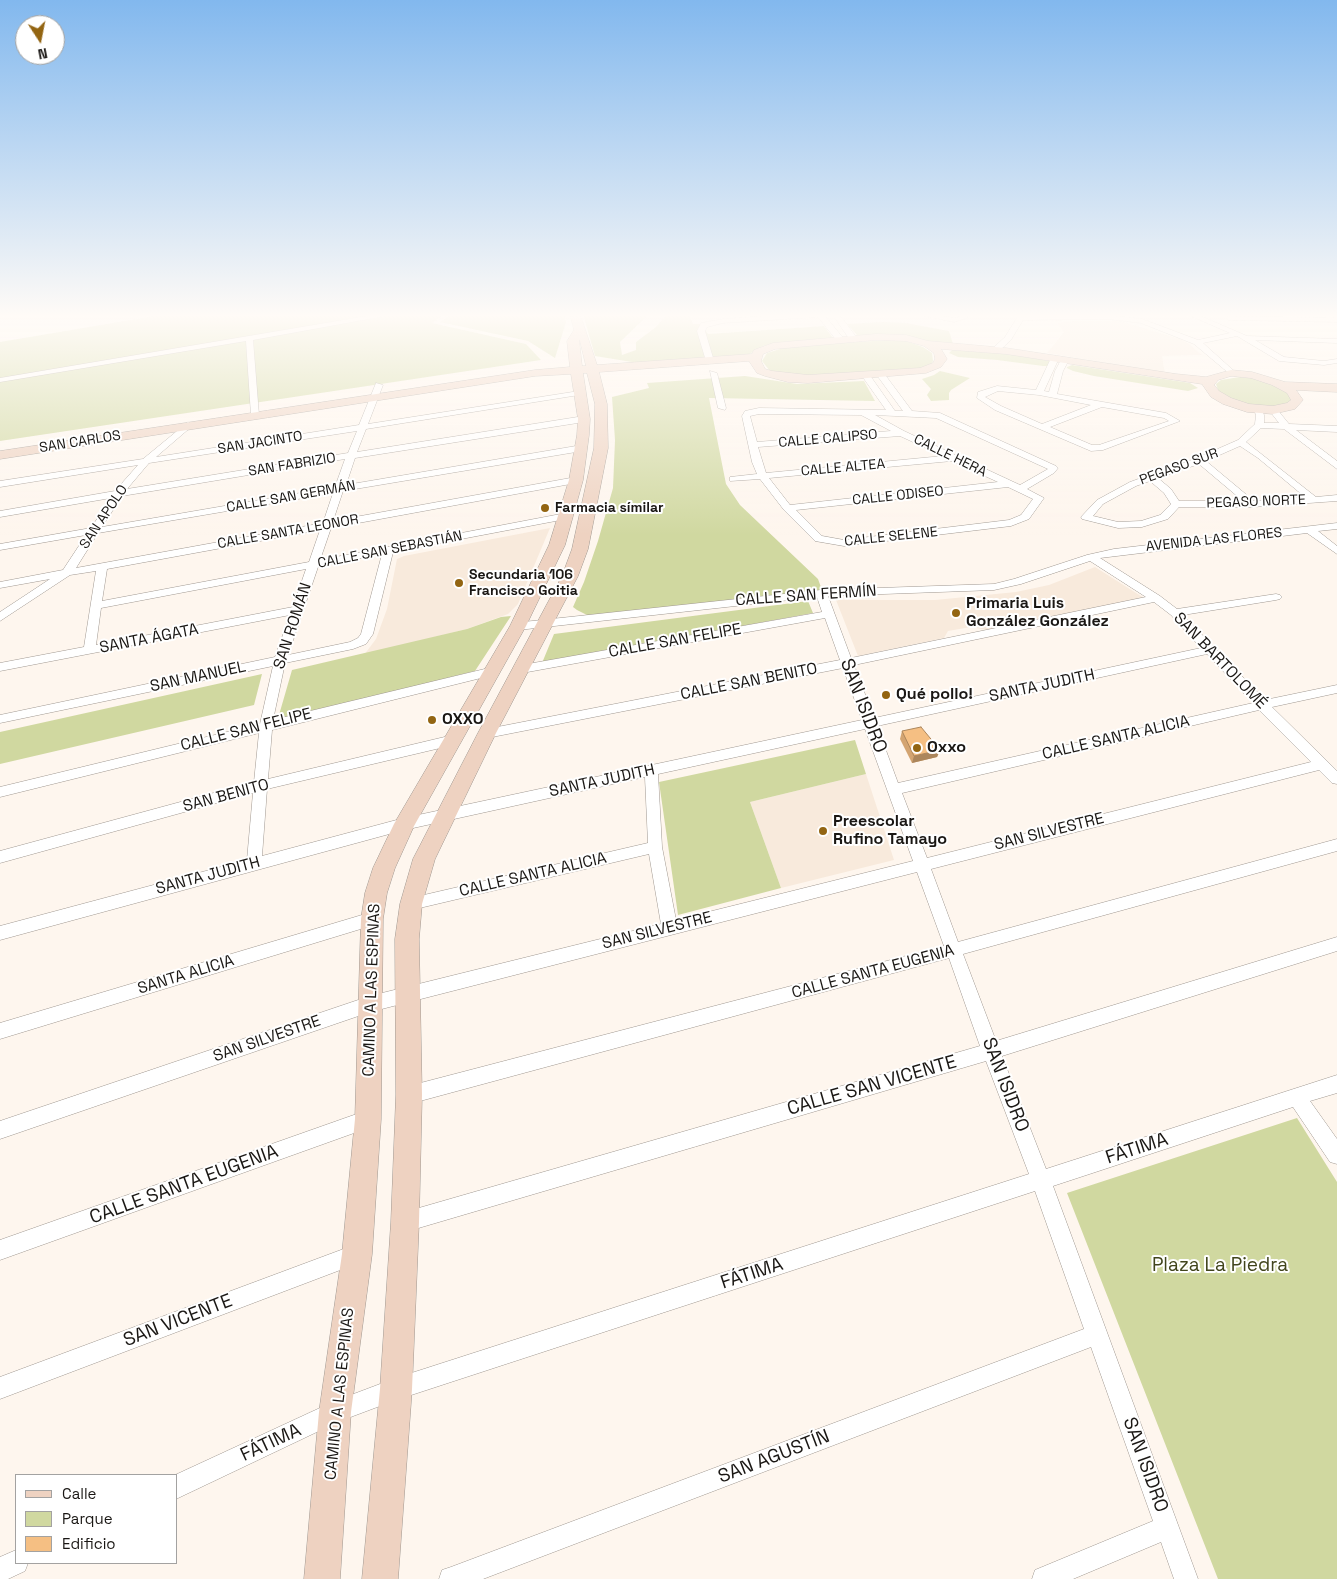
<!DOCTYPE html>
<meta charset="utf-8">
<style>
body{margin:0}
#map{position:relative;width:1337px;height:1579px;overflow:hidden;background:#fef6ee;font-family:"Space Grotesk",sans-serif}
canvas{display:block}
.legend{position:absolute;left:15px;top:1474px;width:162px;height:90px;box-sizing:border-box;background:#fff;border:1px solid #a3a2a1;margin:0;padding:6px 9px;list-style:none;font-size:15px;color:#1a1714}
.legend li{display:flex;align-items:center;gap:10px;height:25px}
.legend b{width:25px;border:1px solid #a3a2a1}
.north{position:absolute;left:15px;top:15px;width:50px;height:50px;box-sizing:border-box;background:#fff;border:1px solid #a3a2a1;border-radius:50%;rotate:169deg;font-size:14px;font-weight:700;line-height:20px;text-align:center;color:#1a1714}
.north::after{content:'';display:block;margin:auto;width:18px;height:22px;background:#936512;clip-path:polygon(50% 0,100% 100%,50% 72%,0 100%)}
</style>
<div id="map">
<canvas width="1337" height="1579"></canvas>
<ul class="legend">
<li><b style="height:6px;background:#eed2c1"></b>Calle</li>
<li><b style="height:14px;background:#d0d8a0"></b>Parque</li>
<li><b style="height:14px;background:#f5bf83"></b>Edificio</li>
</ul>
<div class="north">N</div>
</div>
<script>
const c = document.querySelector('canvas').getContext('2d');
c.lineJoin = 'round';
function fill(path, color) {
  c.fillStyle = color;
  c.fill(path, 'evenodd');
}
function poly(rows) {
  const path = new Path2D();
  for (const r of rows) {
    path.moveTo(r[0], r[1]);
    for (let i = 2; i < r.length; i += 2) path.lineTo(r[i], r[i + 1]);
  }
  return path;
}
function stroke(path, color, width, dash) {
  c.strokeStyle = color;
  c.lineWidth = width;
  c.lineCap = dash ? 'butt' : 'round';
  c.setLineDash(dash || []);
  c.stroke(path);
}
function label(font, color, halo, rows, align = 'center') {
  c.font = font + ' "Space Grotesk",sans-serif';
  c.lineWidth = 4;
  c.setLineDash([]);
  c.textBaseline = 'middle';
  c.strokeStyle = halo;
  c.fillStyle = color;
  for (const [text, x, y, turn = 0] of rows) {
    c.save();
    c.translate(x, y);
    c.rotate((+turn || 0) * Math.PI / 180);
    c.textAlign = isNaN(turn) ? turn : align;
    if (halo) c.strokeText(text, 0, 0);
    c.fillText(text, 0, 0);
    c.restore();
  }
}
fill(poly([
 [1074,321,1117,321,1127,323,1180,339,1188,343,1202,355,1162,356,1165,373,1047,353,1064,332,1057,323],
 [550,528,518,604,508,614,467,629,364,655,376,639,387,609,397,559,404,556],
 [1095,567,1144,598,987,630,971,627,948,631,944,638,858,656,836,600,935,600,1016,592,1049,585],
 [866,774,894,860,781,888,750,802]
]), '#f8eadc');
fill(poly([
 [166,314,445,314,432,323,526,344,541,360,0,441,0,342],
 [452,314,564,314,566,322,555,358,528,341,440,322],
 [583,314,649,314,620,342,622,355,636,350,636,342,656,327,667,314,689,314,693,324,701,324,708,334,824,326,833,338,772,344,763,346,746,356,638,363,595,356],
 [882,322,906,323,949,331,953,344,858,336,847,324],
 [889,340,906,341,923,347,932,353,933,361,931,365,916,370,802,378,770,371,762,361,767,353,790,346],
 [952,350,1012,354,1050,361,1048,366,1043,366,997,360,958,357,949,353],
 [1072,365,1190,383,1198,388,1188,391,1094,376,1073,371,1067,368,1067,367],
 [940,371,970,378,951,390,949,393,949,400,931,401,927,395,931,389,922,379,934,375],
 [745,376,797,384,864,381,875,401,709,398,726,484,740,505,818,579,822,590,589,616,577,610,573,607,584,582,598,541,613,488,615,440,612,397,649,388,647,383],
 [1240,377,1253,378,1284,389,1292,400,1282,407,1250,407,1219,393,1216,384,1221,380],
 [808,601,813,613,542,663,554,634],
 [511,616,475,671,286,719,279,715,292,670,467,629,501,617],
 [262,674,254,705,0,764,0,732],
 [855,740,866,774,750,802,781,888,678,915,659,782],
 [1297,1118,1337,1182,1337,1579,1218,1579,1067,1193]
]), '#d0d8a0');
const street = poly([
 [379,314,396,314,253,340,259,415,255,418,251,415,246,341,0,382,0,378,379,314],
 [790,314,827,314,825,316,844,339,837,341,818,317,723,323,707,327,705,331,714,361,710,363,706,361,697,331,701,323,723,319,790,314],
 [832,314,839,314,857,338,856,340,850,340,832,314],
 [914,314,932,314,954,318,959,317,959,314,967,314,967,318,954,322,914,314],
 [1186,314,1196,314,1247,336,1337,339,1337,343,1255,340,1284,357,1324,361,1337,359,1337,363,1324,365,1279,361,1237,336,1203,343,1234,371,1235,373,1231,375,1194,344,1141,323,1107,319,1023,320,1011,340,998,352,991,350,1005,337,1018,316,1021,316,1107,315,1142,319,1198,340,1230,333,1186,314],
 [1228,316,1337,318,1337,322,1231,320,1228,320,1228,316],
 [1052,356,1059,358,1044,391,1049,392,1055,371,1062,358,1065,358,1069,360,1063,371,1057,394,1166,413,1180,421,1103,450,1091,451,995,410,977,398,978,392,997,386,1036,390,1052,356],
 [998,391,1039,395,1091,405,1042,424,1001,406,985,397,998,391],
 [1102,407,1164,418,1169,421,1099,445,1092,445,1050,427,1102,407],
 [710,371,717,373,726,408,725,410,718,408,710,371],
 [877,372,883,372,912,411,940,413,1056,466,1058,468,1054,473,1027,489,1044,498,1029,519,1011,526,844,546,815,541,784,510,760,479,730,481,730,477,757,474,752,462,742,416,745,411,759,408,886,410,862,376,866,374,869,374,895,411,903,411,876,374,877,372],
 [759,414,861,415,891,431,757,442,750,416,759,414],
 [875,415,936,418,1048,469,1020,485,904,431,875,415],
 [900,436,943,456,766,473,758,447,900,436],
 [952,461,998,482,790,505,769,478,952,461],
 [1008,487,1033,499,1021,515,1009,520,844,540,822,536,796,510,1008,487],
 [376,383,383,385,368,424,579,391,583,393,579,395,366,429,357,452,584,416,588,419,584,422,355,458,346,485,582,445,587,448,582,451,343,491,333,521,576,477,581,480,576,483,331,528,320,560,566,513,571,516,566,519,393,552,373,634,366,644,353,649,285,663,273,720,493,667,499,671,493,675,272,730,268,779,453,735,458,737,460,740,458,743,453,745,267,789,262,856,404,818,862,720,843,668,487,738,482,736,481,733,482,730,840,660,825,618,522,673,516,669,522,665,822,612,817,597,518,630,514,629,512,626,514,623,821,590,994,584,1014,579,1087,555,1114,549,1337,523,1337,529,1318,531,1337,546,1337,554,1307,533,1100,558,1160,596,1177,609,1276,594,1280,595,1282,597,1280,599,1276,600,1183,615,1265,700,1337,685,1337,693,1272,707,1337,771,1337,784,1332,783,1319,770,931,869,958,942,1337,839,1337,851,963,954,996,1041,1337,937,1337,951,1002,1056,1046,1169,1337,1075,1337,1093,1310,1101,1337,1139,1337,1164,1330,1162,1293,1107,1053,1186,1198,1579,1174,1579,1161,1542,1073,1579,1032,1579,1035,1570,1153,1521,1091,1347,483,1579,439,1579,442,1570,451,1567,1084,1329,1035,1191,396,1400,340,1421,176,1499,175,1475,335,1401,396,1378,1029,1174,986,1061,405,1232,398,1229,395,1222,398,1215,405,1212,980,1046,949,958,409,1104,403,1101,400,1095,403,1089,409,1086,944,946,917,872,370,1012,0,1139,0,1121,370,996,661,924,649,854,411,910,406,909,403,904,406,899,411,898,648,843,645,777,404,830,0,940,0,926,247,860,253,793,0,863,0,851,254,782,259,733,0,797,0,787,260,724,273,666,0,723,0,715,275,657,290,615,0,671,0,663,84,647,96,571,70,575,0,621,0,612,50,579,0,588,0,582,63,570,86,535,0,550,0,544,91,528,111,498,0,517,0,511,115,491,138,465,0,487,0,481,143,459,188,422,192,425,191,427,156,457,359,425,376,383],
 [357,431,348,453,127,489,149,463,357,431],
 [345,459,335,487,102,527,122,496,345,459],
 [333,493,323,523,76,568,98,533,333,493],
 [320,530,309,562,102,601,107,569,320,530],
 [382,554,361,634,358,638,350,642,288,655,318,567,382,554],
 [1090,561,1146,597,851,658,828,596,994,590,1021,584,1090,561],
 [306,569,293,607,96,645,101,608,306,569],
 [1154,602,1171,615,1201,648,874,718,854,665,1154,602],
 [1207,654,1253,703,898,783,877,726,1207,654],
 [1259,710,1311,762,927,858,902,793,1259,710],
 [865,729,913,861,676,920,662,847,658,774,865,729],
 [1258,407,1261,408,1264,415,1264,423,1279,423,1269,410,1273,407,1276,408,1289,424,1337,426,1337,432,1296,430,1337,461,1337,469,1284,429,1261,428,1246,442,1316,497,1337,495,1337,501,1252,507,1179,507,1168,519,1142,527,1118,528,1082,519,1081,517,1097,500,1130,482,1197,458,1238,440,1255,424,1256,415,1254,410,1258,407],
 [1240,446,1258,458,1305,497,1254,501,1206,461,1240,446],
 [1199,464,1243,501,1179,501,1171,489,1158,478,1199,464],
 [1150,481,1164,493,1171,504,1160,515,1141,521,1118,522,1093,516,1103,504,1136,486,1150,481],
 [372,912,377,914,380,919,377,924,0,1039,0,1023,372,912],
 [368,1110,374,1113,377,1119,374,1125,368,1128,0,1260,0,1240,368,1110],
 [357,1244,364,1247,367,1254,364,1261,0,1399,0,1377,357,1244],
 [16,1550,16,1563,28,1563,25,1571,8,1579,0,1579,0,1557,16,1550]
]);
const secondary = poly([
 [570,314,580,314,597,365,752,354,754,350,773,343,876,334,906,335,928,341,1006,348,1176,374,1206,377,1231,370,1252,372,1285,382,1337,384,1337,392,1296,390,1303,400,1295,409,1273,414,1247,412,1223,404,1211,397,1202,384,1006,354,941,349,947,359,941,367,926,373,808,383,788,382,765,376,757,373,749,361,599,372,607,404,608,448,588,549,578,576,496,733,435,859,422,904,419,939,422,1095,419,1222,412,1389,398,1579,362,1579,380,1389,391,1222,396,1095,395,939,400,904,413,859,478,733,562,576,572,549,594,448,595,404,587,373,583,373,590,419,589,435,583,480,565,545,526,626,414,826,395,868,387,893,383,919,381,1119,372,1254,351,1412,340,1579,304,1579,319,1412,342,1254,355,1119,361,919,365,893,373,868,394,824,510,626,549,545,569,480,577,435,578,419,571,374,535,376,0,459,0,451,535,370,570,367,567,341,574,330,570,314],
 [579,339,580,341,586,366,582,366,579,339],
 [876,340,906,341,924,346,934,353,935,359,933,363,920,368,808,375,772,371,765,369,761,361,763,354,775,349,876,340],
 [1231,376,1251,378,1272,385,1287,393,1291,400,1287,403,1273,406,1249,404,1231,398,1219,391,1214,385,1218,380,1231,376]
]);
stroke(street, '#a09891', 1);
stroke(secondary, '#a09891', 1);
fill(street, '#fff');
fill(secondary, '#eed2c1');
fill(poly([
 [902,731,940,750,937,757,912,763,900,739]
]), '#d3a471');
fill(poly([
 [940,750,937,757,912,763,914,756]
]), '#ac865c');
const building = poly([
 [921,727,940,750,914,756,902,731,921,727]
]);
fill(building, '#f5bf83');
stroke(building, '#ac865c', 1);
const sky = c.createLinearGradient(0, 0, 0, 535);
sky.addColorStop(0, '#82b8ee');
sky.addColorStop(0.59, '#fffbf7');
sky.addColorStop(1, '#fffbf700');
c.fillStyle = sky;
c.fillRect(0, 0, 1337, 535);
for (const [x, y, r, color] of [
 [545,508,5,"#936512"],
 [459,583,5,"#936512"],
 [956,613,5,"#936512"],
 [886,695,5,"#936512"],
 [432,720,5,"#936512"],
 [917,748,5,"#936512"],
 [823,831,5,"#936512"]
]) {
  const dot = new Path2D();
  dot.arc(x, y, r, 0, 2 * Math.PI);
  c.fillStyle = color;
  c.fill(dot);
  stroke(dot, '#fff', 2);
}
label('14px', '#1a1714', '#fff', [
 ["CALLE CALIPSO",828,439,-5],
 ["SAN CARLOS",80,442,-9],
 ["SAN JACINTO",260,443,-9],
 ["CALLE HERA",950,456,26],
 ["SAN FABRIZIO",292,465,-9],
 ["PEGASO SUR",1179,467,-20],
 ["CALLE ALTEA",843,468,-5],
 ["CALLE ODISEO",898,496,-6],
 ["CALLE SAN GERMÁN",291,497,-10],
 ["PEGASO NORTE",1256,502,-2],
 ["SAN APOLO",104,517,-56],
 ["CALLE SANTA LEONOR",288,532,-10],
 ["CALLE SELENE",891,537,-6],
 ["AVENIDA LAS FLORES",1214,540,-6],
 ["CALLE SAN SEBASTIÁN",390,550,-11]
]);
label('bold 14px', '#1a1714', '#fff', [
 ["Farmacia símilar",555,508],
 ["Secundaria 106",469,575],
 ["Francisco Goitia",469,591]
], 'left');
label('16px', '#1a1714', '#fff', [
 ["CALLE SAN FERMÍN",806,596,-4],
 ["SAN ROMÁN",293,626,-72],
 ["SANTA ÁGATA",149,639,-11],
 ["CALLE SAN FELIPE",675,641,-10],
 ["SAN BARTOLOMÉ",1220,661,46],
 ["SAN MANUEL",198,677,-12],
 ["CALLE SAN BENITO",749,682,-11],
 ["SANTA JUDITH",1042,686,-12],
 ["CALLE SAN FELIPE",246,730,-14],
 ["CALLE SANTA ALICIA",1116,738,-13],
 ["SANTA JUDITH",602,781,-12],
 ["SAN BENITO",226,796,-15],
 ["SAN SILVESTRE",1049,832,-14],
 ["CALLE SANTA ALICIA",533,875,-13],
 ["SANTA JUDITH",208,876,-15],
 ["SAN SILVESTRE",657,931,-14],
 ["CALLE SANTA EUGENIA",873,972,-15],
 ["SANTA ALICIA",186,975,-17],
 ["CAMINO A LAS ESPINAS",372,990,-88],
 ["SAN SILVESTRE",267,1039,-19],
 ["CAMINO A LAS ESPINAS",340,1394,-84]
]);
label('bold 16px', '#1a1714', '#fff', [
 ["Primaria Luis",966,604],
 ["González González",966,622],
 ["Qué pollo!",896,695],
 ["OXXO",442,720],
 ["Oxxo",927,748],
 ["Preescolar",833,822],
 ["Rufino Tamayo",833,840]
], 'left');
label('19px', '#1a1714', '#fff', [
 ["SAN ISIDRO",863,706,69],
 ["SAN ISIDRO",1005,1085,69],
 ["CALLE SAN VICENTE",872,1086,-16],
 ["FÁTIMA",1137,1149,-18],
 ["CALLE SANTA EUGENIA",184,1185,-20],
 ["FÁTIMA",752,1274,-18],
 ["SAN VICENTE",178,1321,-21],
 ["FÁTIMA",271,1443,-25],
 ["SAN AGUSTÍN",774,1457,-21],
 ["SAN ISIDRO",1145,1465,70]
]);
label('19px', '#41451c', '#fff', [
 ["Plaza La Piedra",1220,1266]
]);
</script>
